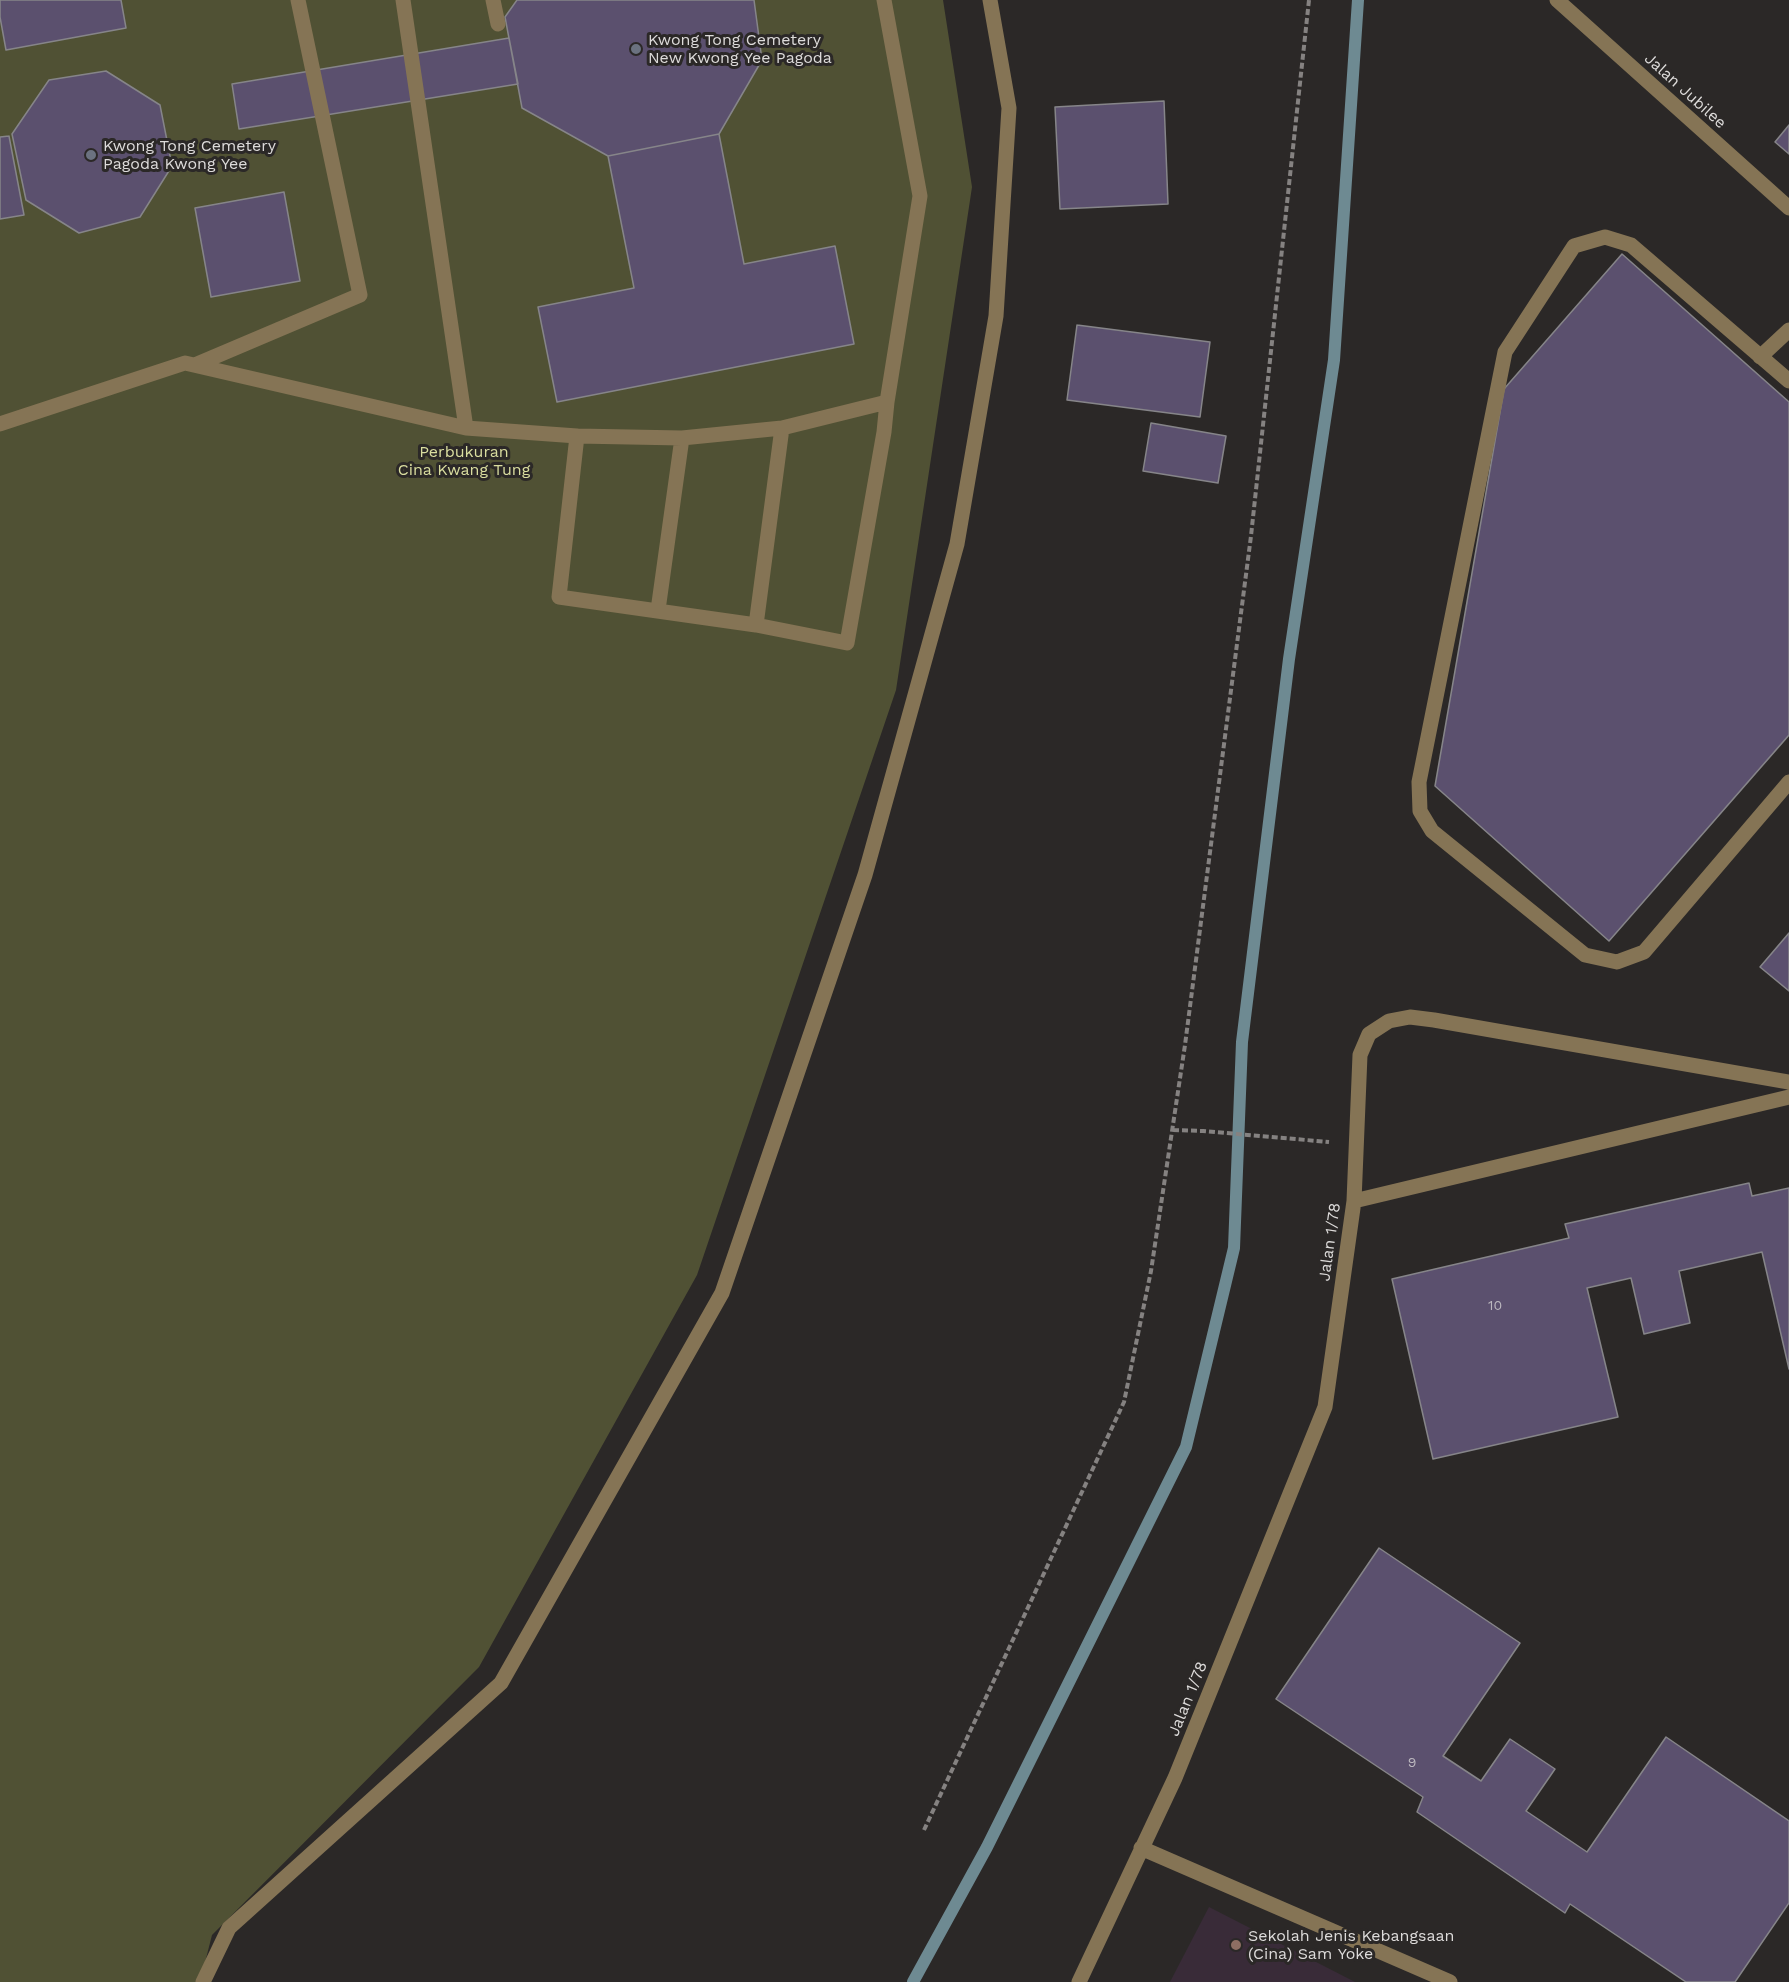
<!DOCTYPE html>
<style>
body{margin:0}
canvas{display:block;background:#2b2827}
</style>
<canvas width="1789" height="1982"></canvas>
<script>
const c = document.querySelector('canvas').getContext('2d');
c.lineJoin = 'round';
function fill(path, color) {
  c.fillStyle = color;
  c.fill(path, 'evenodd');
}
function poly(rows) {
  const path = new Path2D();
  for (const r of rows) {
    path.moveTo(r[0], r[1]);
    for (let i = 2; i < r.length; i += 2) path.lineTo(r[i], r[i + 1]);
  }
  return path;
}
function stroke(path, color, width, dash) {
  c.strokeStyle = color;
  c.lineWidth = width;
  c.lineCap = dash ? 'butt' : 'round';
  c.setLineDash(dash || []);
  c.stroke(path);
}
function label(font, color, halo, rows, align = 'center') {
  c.font = font + ' "Work Sans",sans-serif';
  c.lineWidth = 6;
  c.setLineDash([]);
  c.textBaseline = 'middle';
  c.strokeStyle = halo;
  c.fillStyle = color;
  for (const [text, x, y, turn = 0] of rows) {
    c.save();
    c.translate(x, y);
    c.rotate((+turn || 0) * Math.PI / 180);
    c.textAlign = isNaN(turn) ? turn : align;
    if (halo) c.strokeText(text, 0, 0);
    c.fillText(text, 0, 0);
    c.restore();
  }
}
fill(poly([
 [1209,1907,1355,1982,1170,1982]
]), '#392b38');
fill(poly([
 [0,0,943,0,972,187,896,690,697,1275,479,1667,212,1935,200,1982,0,1982]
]), '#505134');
stroke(poly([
 [913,1982,987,1847,1186,1447,1234,1248,1242,1042,1289,659,1334,360,1358,0]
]), '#6e8a92', 12);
const building = poly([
 [0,0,121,0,126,28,6,50,0,17,0,0],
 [517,0,754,0,762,60,719,134,608,156,522,108,505,17,517,0],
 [509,38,518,84,239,129,232,84,509,38],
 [106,71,160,105,172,166,140,217,79,233,26,200,12,134,49,80,106,71],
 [1164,101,1168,204,1060,209,1055,107,1164,101],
 [1789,125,1789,154,1775,142,1789,125],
 [719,134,744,264,835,246,854,344,557,402,538,307,634,288,608,156,719,134],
 [9,136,24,215,0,219,0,137,9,136],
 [284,192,300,281,211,297,195,208,284,192],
 [1622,254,1789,402,1789,735,1609,941,1435,786,1504,389,1622,254],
 [1077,325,1210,342,1200,417,1067,400,1077,325],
 [1151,423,1226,436,1218,483,1143,471,1151,423],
 [1789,933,1789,991,1760,967,1789,933],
 [1749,1183,1752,1196,1789,1188,1789,1369,1762,1252,1679,1271,1690,1323,1644,1334,1631,1278,1587,1288,1618,1417,1433,1459,1392,1279,1569,1238,1565,1224,1749,1183],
 [1379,1548,1520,1643,1443,1756,1481,1781,1510,1739,1555,1769,1526,1811,1587,1852,1666,1737,1789,1821,1789,1903,1735,1982,1686,1982,1570,1904,1565,1913,1417,1812,1423,1797,1276,1699,1379,1548]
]);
fill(building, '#5b506e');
stroke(building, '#868589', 1.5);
stroke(poly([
 [1173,1130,1203,1131,1329,1142],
 [924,1830,1124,1402,1151,1271,1185,1045,1251,536,1309,0]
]), '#858281', 4, [6, 3]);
stroke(poly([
 [403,0,466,428],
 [493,0,498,24],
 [1557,0,1789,208],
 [1760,357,1789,330],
 [195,365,360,295,298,0],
 [1789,381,1631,245,1605,237,1574,246,1505,352,1419,782,1420,811,1432,831,1585,955,1617,962,1644,952,1789,782],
 [0,424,185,363,466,428,577,436,682,438,782,428,887,402,920,196,884,0],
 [577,436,559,597,756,625,847,643,884,432,887,402],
 [658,610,682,438],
 [756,625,782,428],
 [1354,1201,1789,1097],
 [1141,1848,1450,1982],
 [203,1982,229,1928,501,1683,722,1293,865,875,957,544,996,316,1009,108,990,0],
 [1079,1982,1175,1778,1325,1407,1354,1201,1360,1055,1369,1034,1389,1021,1410,1017,1434,1020,1789,1082]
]), '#857455', 15);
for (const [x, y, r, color] of [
 [636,49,6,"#6b7280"],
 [91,155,6,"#6b7280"],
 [1236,1945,6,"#8d6e63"]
]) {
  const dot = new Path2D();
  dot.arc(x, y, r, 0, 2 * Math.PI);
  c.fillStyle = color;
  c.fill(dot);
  stroke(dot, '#2b2827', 2);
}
label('14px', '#bcb8bf', null, [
 ["10",1495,1306],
 ["9",1412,1763]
]);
label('16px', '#dddbda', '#2b2827', [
 ["Kwong Tong Cemetery",648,40],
 ["New Kwong Yee Pagoda",648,58],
 ["Kwong Tong Cemetery",103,146],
 ["Pagoda Kwong Yee",103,164],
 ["Sekolah Jenis Kebangsaan",1248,1936],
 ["(Cina) Sam Yoke",1248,1954]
], 'left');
label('16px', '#dddbda', '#2b2827', [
 ["Jalan Jubilee",1685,91,42],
 ["Jalan 1/78",1330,1242,-82],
 ["Jalan 1/78",1188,1699,-68]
]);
label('16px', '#d9dd9f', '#2b2827', [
 ["Perbukuran",464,452],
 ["Cina Kwang Tung",464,470]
]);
</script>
